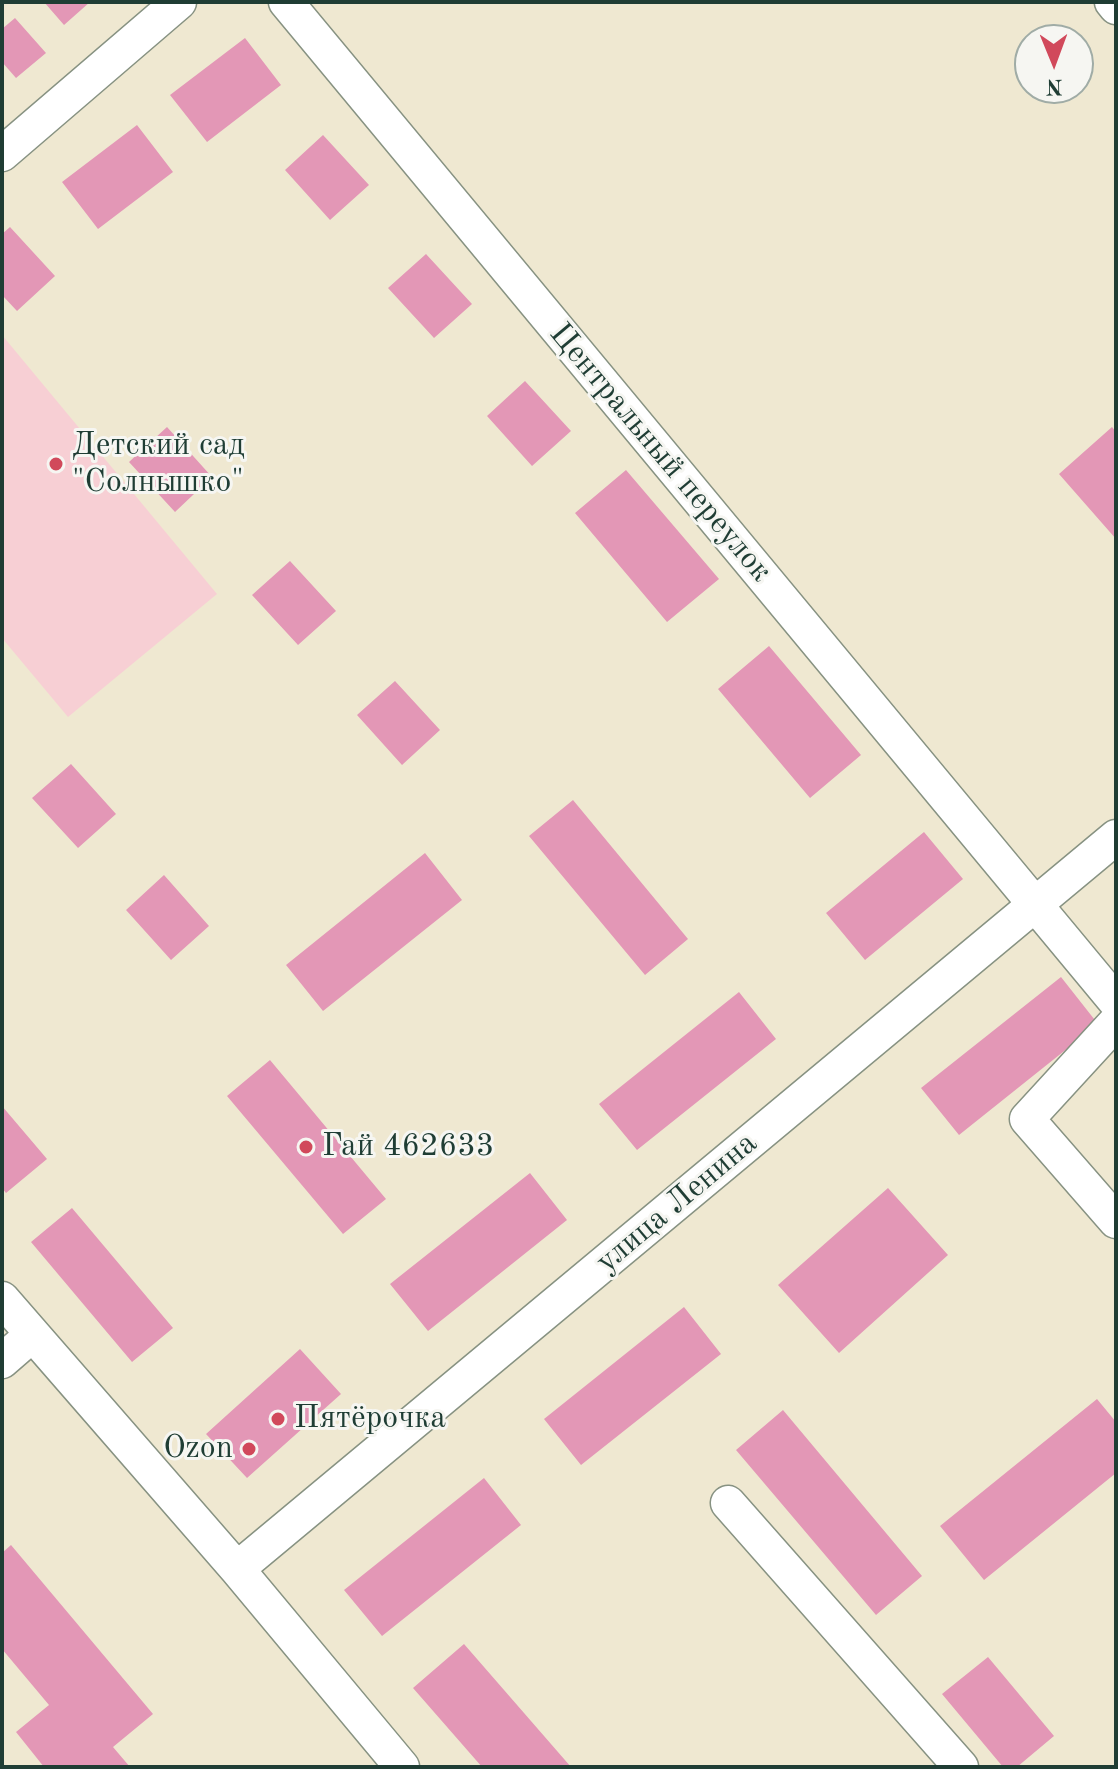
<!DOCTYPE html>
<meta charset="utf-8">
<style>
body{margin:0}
#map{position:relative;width:1118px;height:1769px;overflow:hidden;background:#efe8d1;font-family:"Old Standard TT",serif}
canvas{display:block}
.frame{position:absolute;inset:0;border:4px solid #1f3d34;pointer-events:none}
.north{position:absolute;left:1014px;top:24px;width:80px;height:80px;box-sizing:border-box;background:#f6f6f2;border:2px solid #a0aca6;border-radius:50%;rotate:179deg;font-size:22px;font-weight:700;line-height:32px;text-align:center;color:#1f3d34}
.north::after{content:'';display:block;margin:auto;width:28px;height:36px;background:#d1495b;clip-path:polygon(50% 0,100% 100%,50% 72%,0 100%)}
</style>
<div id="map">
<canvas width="1118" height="1769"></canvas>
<div class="frame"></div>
<div class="north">N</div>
</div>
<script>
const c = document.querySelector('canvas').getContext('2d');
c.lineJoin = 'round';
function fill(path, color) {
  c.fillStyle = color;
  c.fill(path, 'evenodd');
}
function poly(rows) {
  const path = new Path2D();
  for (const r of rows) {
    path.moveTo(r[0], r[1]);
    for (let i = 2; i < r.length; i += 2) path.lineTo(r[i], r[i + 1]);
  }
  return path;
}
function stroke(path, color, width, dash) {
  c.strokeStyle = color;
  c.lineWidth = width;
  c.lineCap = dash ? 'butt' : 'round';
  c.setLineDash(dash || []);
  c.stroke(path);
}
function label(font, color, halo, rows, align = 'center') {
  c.font = font + ' "Old Standard TT",serif';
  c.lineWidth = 6;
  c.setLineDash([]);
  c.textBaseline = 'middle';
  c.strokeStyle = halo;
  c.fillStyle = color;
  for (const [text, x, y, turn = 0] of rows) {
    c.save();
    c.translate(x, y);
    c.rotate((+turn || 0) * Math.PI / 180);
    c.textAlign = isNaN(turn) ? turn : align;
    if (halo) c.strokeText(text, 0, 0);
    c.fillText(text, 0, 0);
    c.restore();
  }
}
fill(poly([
 [2,335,217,594,68,717,2,638]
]), '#f7cfd4');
fill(poly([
 [44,2,90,2,64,25],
 [15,18,46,53,16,78,2,62,2,29],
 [245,38,281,85,207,142,170,95],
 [137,125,173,172,98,229,62,182],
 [323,135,369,185,330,220,285,170],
 [10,227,55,276,17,311,2,295,2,234],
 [426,254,472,304,434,338,388,288],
 [525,381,571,431,532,466,487,416],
 [167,427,212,477,175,512,129,462],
 [1112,427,1116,432,1116,539,1059,474],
 [626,470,719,579,667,622,575,513],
 [290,561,336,611,298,645,252,595],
 [769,646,861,755,810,798,718,689],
 [395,681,440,730,402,765,357,715],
 [71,764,116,814,78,848,32,798],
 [573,800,688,939,645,975,529,836],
 [924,832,963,879,865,960,826,913],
 [425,853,462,900,323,1011,286,965],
 [164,875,209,926,171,960,126,910],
 [1061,977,1098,1024,959,1135,921,1088],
 [739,992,776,1039,637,1150,599,1104],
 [270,1060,386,1199,343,1234,227,1096],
 [2,1106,47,1159,6,1193,2,1188],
 [530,1173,567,1220,428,1331,390,1284],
 [888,1188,948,1255,839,1353,778,1285],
 [72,1208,173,1328,132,1362,31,1242],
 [684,1307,721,1354,581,1465,544,1419],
 [300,1349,341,1394,247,1478,206,1434],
 [1097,1399,1116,1422,1116,1473,984,1580,940,1526],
 [783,1410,922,1576,876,1615,736,1450],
 [484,1478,521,1525,382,1636,344,1590],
 [11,1545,153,1714,113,1747,130,1767,44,1767,16,1732,49,1705,2,1649,2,1553],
 [464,1644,571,1767,482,1767,413,1688],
 [988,1657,1054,1736,1017,1767,1003,1767,942,1694]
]), '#e397b6');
const street = poly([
 [286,2,1116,1002],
 [1112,2,1116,7],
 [2,154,179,2],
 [1116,1022,1027,1119,1116,1221],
 [2,1299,237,1569,402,1767],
 [2,1361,32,1335],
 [728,1503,961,1767],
 [237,1569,1116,837]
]);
stroke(street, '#879282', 37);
stroke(street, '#fff', 34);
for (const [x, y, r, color] of [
 [56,464,8,"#d1495b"],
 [306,1147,8,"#d1495b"],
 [278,1419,8,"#d1495b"],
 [249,1449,8,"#d1495b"]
]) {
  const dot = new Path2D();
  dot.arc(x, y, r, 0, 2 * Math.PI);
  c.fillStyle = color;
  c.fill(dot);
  stroke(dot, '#f6f6f2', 3);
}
label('32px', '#1f3d34', '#f6f6f2', [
 ["Детский сад",72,446],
 ["\"Солнышко\"",72,483],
 ["Гай 462633",322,1147],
 ["Пятёрочка",294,1419],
 ["Ozon",233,1449,"right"]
], 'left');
label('32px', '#1f3d34', '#f6f6f2', [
 ["Центральный переулок",660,453,50],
 ["улица Ленина",677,1203,-40]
]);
</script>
